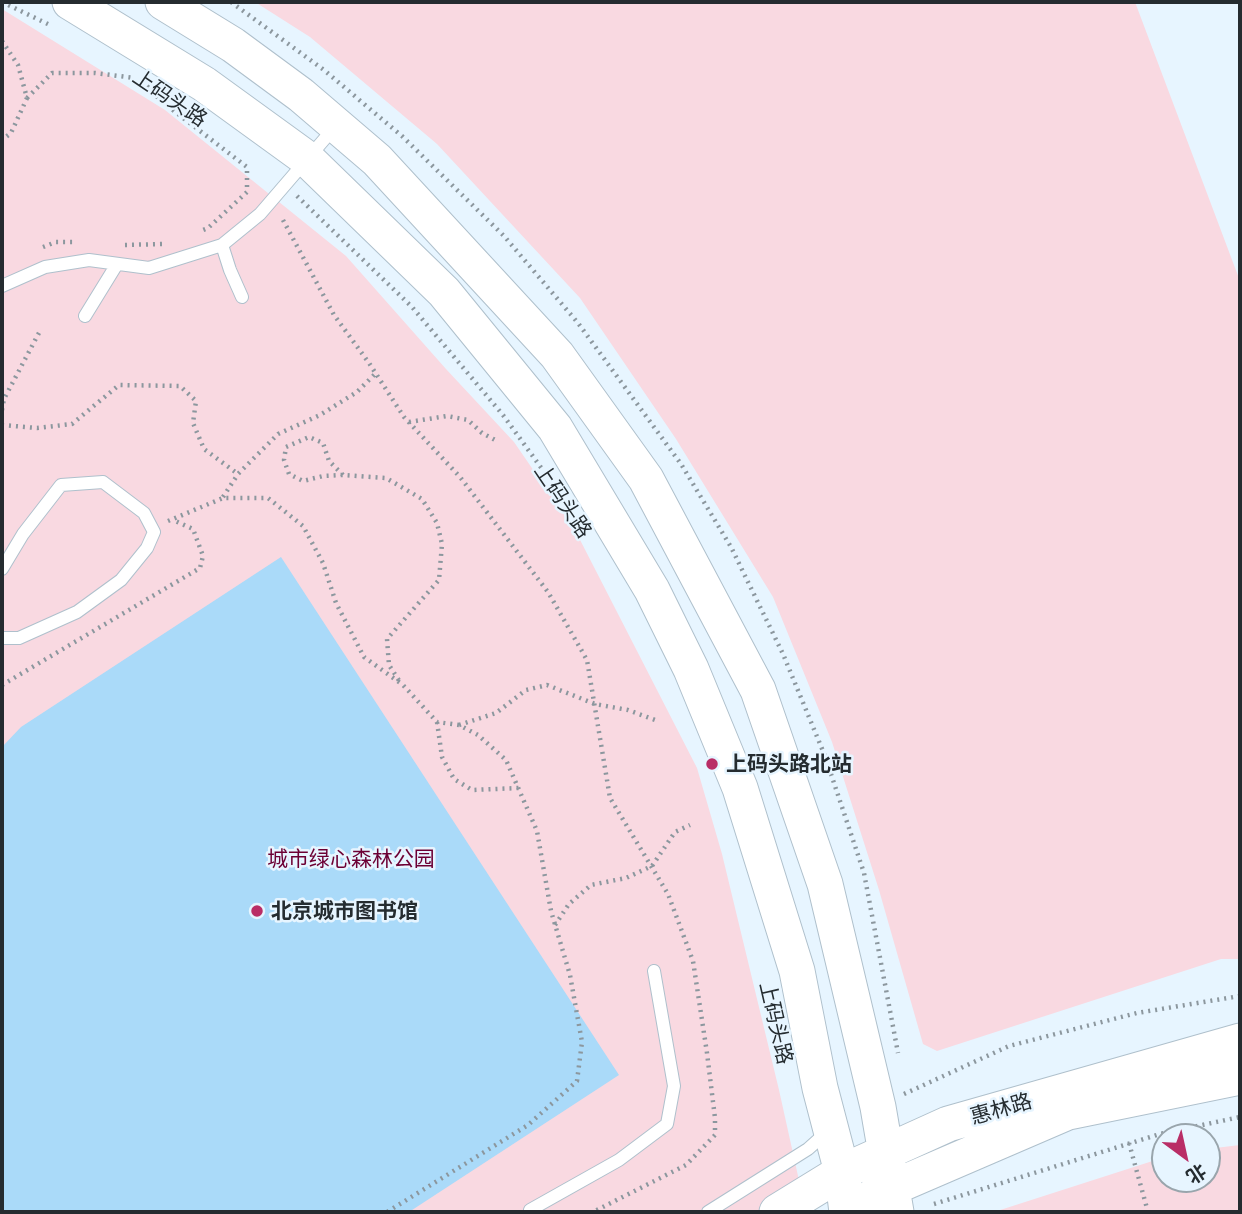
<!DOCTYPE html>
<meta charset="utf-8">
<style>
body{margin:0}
#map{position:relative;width:1242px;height:1214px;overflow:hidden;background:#e7f5ff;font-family:Ubuntu,"Noto Sans SC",sans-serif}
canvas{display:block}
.frame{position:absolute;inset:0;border:4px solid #252c30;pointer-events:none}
.north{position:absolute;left:1151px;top:1123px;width:70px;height:70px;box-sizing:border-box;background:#e7f5ff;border:2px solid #99a5ac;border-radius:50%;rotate:147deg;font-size:19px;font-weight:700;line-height:28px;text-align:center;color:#252c30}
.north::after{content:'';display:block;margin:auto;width:24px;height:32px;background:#b92d66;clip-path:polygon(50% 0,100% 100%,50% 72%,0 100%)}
</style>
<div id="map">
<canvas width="1242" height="1214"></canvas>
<div class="frame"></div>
<div class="north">北</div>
</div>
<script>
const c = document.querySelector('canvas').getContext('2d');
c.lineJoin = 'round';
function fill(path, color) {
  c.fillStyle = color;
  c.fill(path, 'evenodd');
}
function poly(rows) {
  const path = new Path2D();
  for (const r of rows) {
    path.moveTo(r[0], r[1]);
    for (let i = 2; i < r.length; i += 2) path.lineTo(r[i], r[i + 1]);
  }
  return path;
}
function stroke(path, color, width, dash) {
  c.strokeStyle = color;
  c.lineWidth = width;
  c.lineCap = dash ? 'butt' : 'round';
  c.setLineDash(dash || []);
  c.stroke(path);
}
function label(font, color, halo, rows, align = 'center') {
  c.font = font + ' Ubuntu,"Noto Sans SC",sans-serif';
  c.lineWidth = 5;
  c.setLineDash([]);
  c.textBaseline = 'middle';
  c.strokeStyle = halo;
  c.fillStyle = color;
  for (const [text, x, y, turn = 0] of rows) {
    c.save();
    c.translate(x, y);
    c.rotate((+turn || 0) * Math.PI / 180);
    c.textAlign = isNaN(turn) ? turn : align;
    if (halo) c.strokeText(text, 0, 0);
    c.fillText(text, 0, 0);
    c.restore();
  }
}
fill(poly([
 [255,2,1135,2,1240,281,1240,959,1221,959,937,1051,923,1044,879,890,832,742,773,597,676,439,580,298,437,144,310,37],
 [2,9,165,110,346,256,446,369,514,442,576,532,697,768,722,854,779,1090,806,1212,2,1212],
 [1240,1145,1240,1212,994,1212,1165,1157,1165,1179,1207,1179,1207,1149]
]), '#f9d9e1');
fill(poly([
 [281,557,619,1075,409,1212,2,1212,2,747,21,727]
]), '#aadaf9');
const service = poly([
 [2,286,45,267,89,260,149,268,222,245],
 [242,297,230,270,222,245,260,214,334,128],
 [85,316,117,264],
 [2,569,23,534,61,485,103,482,144,513,154,532,147,548,121,580,77,612,19,638,2,638],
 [531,1212,530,1210,619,1160,667,1124,674,1086,654,971],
 [708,1212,808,1149,827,1132]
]);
const secondary = poly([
 [70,2,204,84,306,158,444,292,555,428,652,590,691,669,740,788,797,971,820,1088,842,1172,847,1212],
 [163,2,233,45,301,95,377,160,557,355,646,479,758,690,825,884,878,1107,896,1212],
 [873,1196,1068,1112,1240,1077],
 [777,1212,842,1172,948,1124,1240,1041]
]);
stroke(service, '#afc0cc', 14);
stroke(secondary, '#afc0cc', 37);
stroke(poly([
 [2,2,52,26],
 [231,2,324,70,403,137,504,236,578,323,681,464,731,547,783,654,825,756,864,873,898,1053],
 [2,41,18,65,27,98,11,133,2,140],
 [147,86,161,101,247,167,247,192,208,228,203,230],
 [27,98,52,73,95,73,135,78],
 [297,196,412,307,503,415,545,473],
 [283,220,334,315,369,363,404,417,460,477,548,592,587,660,610,798,668,894,693,961,707,1053,715,1118,715,1135,686,1165,593,1212],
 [125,245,162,244],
 [43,247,56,242,75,242],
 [2,410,4,399,41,329],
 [409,422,447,416,468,420,482,433,497,441],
 [2,425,37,428,72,424,119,385,180,386,196,401,193,423,204,449,238,474],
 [343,475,329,461,323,443,309,437,286,447,284,460,289,474,303,481,323,476,343,475,386,478,422,499,437,523,442,544,439,580,387,639,389,665,400,682],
 [223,497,238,474,278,434,320,415,357,392,376,373],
 [168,521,223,498,268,498,303,526,323,563,336,603,364,657,403,685,437,722,459,725,478,735,506,760,537,831,551,911,570,975,582,1042,577,1081,528,1125,387,1212],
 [2,685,200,568,203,556,193,529,173,520],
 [437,722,442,757,454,779,472,790,519,788],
 [459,725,496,713,526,690,547,685,595,704,628,710,655,720],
 [555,925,569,904,591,885,626,878,652,866,675,832,690,825],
 [904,1094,1009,1046,1137,1013,1240,996],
 [1129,1143,1148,1212],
 [934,1204,1160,1134,1240,1117]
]), '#8c979e', 4.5, [2, 5]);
stroke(service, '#fff', 12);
stroke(secondary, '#fff', 35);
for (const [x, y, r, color] of [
 [712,764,7,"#b92d66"],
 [257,911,7,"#b92d66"]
]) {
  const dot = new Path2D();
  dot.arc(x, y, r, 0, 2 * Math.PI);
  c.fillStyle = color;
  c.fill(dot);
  stroke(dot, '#e7f5ff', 2.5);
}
label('21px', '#252c30', '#e7f5ff', [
 ["上码头路",170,98,34],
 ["上码头路",563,501,56],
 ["上码头路",776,1023,77],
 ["惠林路",1001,1109,-16]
]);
label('bold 21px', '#252c30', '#e7f5ff', [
 ["上码头路北站",726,764],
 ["北京城市图书馆",271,911]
], 'left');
label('21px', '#6c0034', '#e7f5ff', [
 ["城市绿心森林公园",351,859]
]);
</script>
